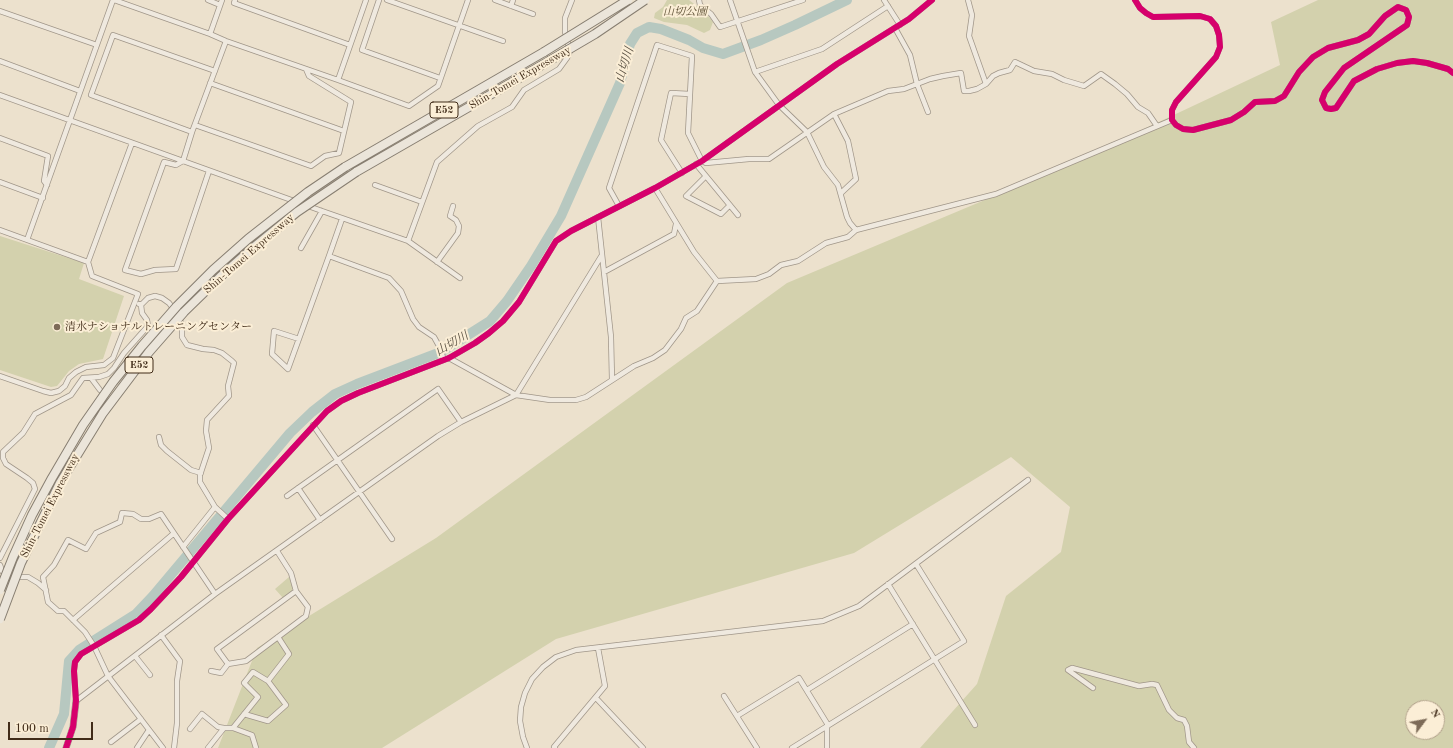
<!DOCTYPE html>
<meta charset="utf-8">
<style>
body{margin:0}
#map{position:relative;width:1453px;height:748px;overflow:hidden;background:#ece1cd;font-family:"Old Standard TT",serif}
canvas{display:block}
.north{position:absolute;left:1405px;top:700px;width:40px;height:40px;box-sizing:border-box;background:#fbeed6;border:1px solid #b1a08a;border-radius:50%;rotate:58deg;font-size:11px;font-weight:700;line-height:16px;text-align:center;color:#412c19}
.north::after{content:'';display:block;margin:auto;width:14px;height:18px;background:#7d6b58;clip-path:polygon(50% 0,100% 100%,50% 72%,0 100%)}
.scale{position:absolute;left:8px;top:722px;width:85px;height:18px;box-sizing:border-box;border:2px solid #412c19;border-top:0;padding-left:5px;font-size:12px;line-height:14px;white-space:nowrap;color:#412c19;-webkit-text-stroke:3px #fbeed6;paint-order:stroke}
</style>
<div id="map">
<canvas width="1453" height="748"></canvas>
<div class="north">N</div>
<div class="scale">100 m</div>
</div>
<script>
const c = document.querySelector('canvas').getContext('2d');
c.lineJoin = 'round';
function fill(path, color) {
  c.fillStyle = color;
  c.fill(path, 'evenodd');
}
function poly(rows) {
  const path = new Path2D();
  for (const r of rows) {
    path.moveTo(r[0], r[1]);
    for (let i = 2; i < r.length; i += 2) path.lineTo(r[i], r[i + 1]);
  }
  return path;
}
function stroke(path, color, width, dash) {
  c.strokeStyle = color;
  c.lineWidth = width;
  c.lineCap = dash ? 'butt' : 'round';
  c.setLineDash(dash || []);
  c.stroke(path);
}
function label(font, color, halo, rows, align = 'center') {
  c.font = font + ' "Old Standard TT","Noto Serif JP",serif';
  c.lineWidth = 4;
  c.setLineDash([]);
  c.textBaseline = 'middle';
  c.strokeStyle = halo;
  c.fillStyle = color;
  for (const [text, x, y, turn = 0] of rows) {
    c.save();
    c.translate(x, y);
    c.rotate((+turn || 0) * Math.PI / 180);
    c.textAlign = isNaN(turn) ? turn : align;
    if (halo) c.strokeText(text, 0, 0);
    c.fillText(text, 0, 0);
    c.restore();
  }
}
fill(poly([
 [667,0,689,0,706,13,713,22,710,30,704,33,687,25,664,22,654,18,655,13,663,7],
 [1318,0,1453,0,1453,748,920,748,977,684,1006,596,1061,552,1070,507,1011,457,854,553,556,639,382,748,218,748,257,648,436,538,787,283,1061,168,1280,65,1271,22],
 [1413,708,1437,708,1437,732,1413,732],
 [0,236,84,263,79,279,124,296,103,359,79,364,69,371,57,386,51,387,0,370],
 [289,577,293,588,292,591,283,598,275,589]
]), '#d3d1ad');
stroke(poly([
 [49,748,64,714,69,661,79,650,136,614,153,596,290,433,312,412,335,394,357,384,441,352,490,321,507,301,531,266,561,216,620,83,630,44,637,33,649,27,661,29,689,40,703,48,723,54,761,40,795,25,847,0]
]), '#b7c8c0', 10);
const minor = poly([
 [114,0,210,34,226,41,338,80,409,106,438,86,468,0],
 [208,0,220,5],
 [235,0,234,3,350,45],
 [379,0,362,50,440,78],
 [387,0,503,41],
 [495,0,533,14],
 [699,0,700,5,711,14,720,27,803,0],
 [730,0,755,72,779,105,807,132,824,167,838,185,847,217,850,223,856,230],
 [884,0,900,25],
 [968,0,972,15,969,36,986,84],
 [1135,0,1140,8,1146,13,1153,17,1200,16,1210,19,1216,26,1219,35,1220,47,1216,57,1176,102,1172,110,1172,120,1176,125,1183,129,1193,130,1231,120,1244,112,1255,102,1275,101,1284,96,1299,72,1313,57,1328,48,1358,40,1369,34,1385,16,1398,7,1406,10,1409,17,1407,25,1344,68,1325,92,1322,100,1326,108,1331,109,1336,108,1354,81,1377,69,1397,63,1413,61,1427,63,1448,69,1453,73],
 [511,6,513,0],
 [0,11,97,45],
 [895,28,910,55,917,84,928,112],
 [210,34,222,0],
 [0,61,80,91],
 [755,72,822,49,888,6],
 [338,80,366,0],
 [210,83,344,131],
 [0,95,322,211,408,241,460,278],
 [834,114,848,141,856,179,841,193],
 [195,125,311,166,325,156,339,153,351,102,309,76,306,69],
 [192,132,91,95,113,35,215,71],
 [0,138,48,156,44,181,47,185],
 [696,164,738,215],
 [209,171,176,269,155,270,141,274,125,270,164,162,176,165,183,161,192,132,226,41],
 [682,173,661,140,671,93,690,94],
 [706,176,686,196,721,214,730,205],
 [0,182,43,198],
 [375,185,422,202],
 [655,188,694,252,717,281],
 [619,206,609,188,657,45,692,56,688,133,702,161,706,163,749,159,769,159,834,114,888,91,904,89,930,79,943,76,961,73,964,91,969,91,977,89,986,84,993,76,999,73,1010,70,1015,62,1034,71,1052,74,1064,80,1084,86,1101,74,1115,84,1127,94,1138,107,1148,113,1157,126],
 [598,217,611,337,612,380],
 [342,219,329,256,389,278,401,291,413,319,419,327,434,337,439,346,444,360],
 [0,230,88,262],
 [27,240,113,0],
 [408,241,437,162,478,126,512,107,524,90,559,69,567,58,570,51,565,32,565,18,572,0],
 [301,248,322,211],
 [437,262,458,233,459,226,456,220,450,216,453,206],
 [604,272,674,234,676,224],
 [717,281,756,279,769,274,781,265,798,261,826,243,848,237,856,230,996,194,1172,120],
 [139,304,141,305,148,298,155,296,162,298,169,303,175,311],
 [179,317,182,326,182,337,187,345,203,349,214,350,222,353,232,361,234,363,228,386,229,396,207,420,206,431,209,448,200,475,200,482,215,507,228,519],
 [299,339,274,331,272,354,288,369,329,256],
 [449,358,516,395,550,400,576,400,586,397,634,366,653,358,665,350,681,329,686,318,697,311,717,281],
 [0,376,43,391,51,393,59,391,65,386,69,378,76,372,86,367,104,365,113,358,138,294,92,276,88,262,132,143],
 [91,378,100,390],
 [313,425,392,539],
 [159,437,161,445,167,451,191,470,201,473],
 [298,488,320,520],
 [287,496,438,389,461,422],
 [183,547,215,507],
 [277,551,291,573,296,591,308,607,306,616,246,661,228,664,217,649,296,591],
 [0,558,35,489,33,483,27,478,6,464,3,458,3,452,23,433,35,414,71,395,83,378,99,377,108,374,114,368,124,353,148,326,147,320,142,313,141,305],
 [0,565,2,571,8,577,28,577,38,583,46,590],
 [888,584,975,725],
 [73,620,173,534],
 [161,635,180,661,177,681,177,723,174,748],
 [135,656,150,675],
 [211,671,221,673,228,664],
 [1093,688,1068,670,1072,668,1139,686,1152,684,1157,685,1169,710,1177,718,1184,720,1187,726,1189,742,1194,748],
 [807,690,913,624],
 [724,696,757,748],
 [596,698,643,748],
 [76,701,74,671,75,662,81,654,139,620,151,609,181,577,228,519,327,411,341,401,358,393,449,358,475,343,489,333,503,321,519,302,556,241,571,231,655,188,702,161,837,64,909,19,932,0],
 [76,701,215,594,438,436,461,422,516,395,602,255],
 [244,714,268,721,286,705,268,681],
 [737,716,799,678,828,725],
 [233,728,252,735,256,748],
 [190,729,202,714,218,727,224,728],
 [111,742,141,719],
 [137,748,149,730],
 [163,748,108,676,94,646,85,632,64,611,58,611,48,602,43,577,54,565,68,540,86,549,96,533,120,522,122,513,133,514,141,519,149,519,161,514,215,594],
 [208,748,224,728,233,728,258,697,244,683,253,672,268,681,289,654,278,637],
 [527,748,523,737,520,721,521,707,525,693,532,679,543,667,556,657,576,650,823,621,859,606,1028,480],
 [555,748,554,747,605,686,598,648],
 [792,748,964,641,916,564],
 [827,748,827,726]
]);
const tertiary = poly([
 [66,748,73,727,76,701]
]);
const motorway = poly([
 [345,167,544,52],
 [356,172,549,61]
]);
stroke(minor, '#a09689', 6);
stroke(tertiary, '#a09689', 7);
stroke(motorway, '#877e71', 10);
stroke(minor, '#efe9df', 4.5);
stroke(tertiary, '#efe9df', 5.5);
stroke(motorway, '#ebe5da', 8);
const motorwayBridge = poly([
 [544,52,628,0],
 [549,61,595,34,645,0],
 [0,590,13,557,32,515,52,478,83,425,113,382,142,346,177,306,213,270,248,239,308,192,345,167],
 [0,619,21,563,60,483,103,413,149,352,184,312,220,277,254,247,297,212,356,172]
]);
stroke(motorwayBridge, '#877e71', 10, []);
stroke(motorwayBridge, '#ebe5da', 8);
stroke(poly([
 [1135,0,1140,8,1146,13,1153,17,1200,16,1210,19,1216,26,1219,35,1220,47,1216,57,1176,102,1172,110,1172,120,1176,125,1183,129,1193,130,1231,120,1244,112,1255,102,1275,101,1284,96,1299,72,1313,57,1328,48,1358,40,1369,34,1385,16,1398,7,1406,10,1409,17,1407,25,1344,68,1325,92,1322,100,1326,108,1331,109,1336,108,1354,81,1377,69,1397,63,1413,61,1427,63,1448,69,1453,73],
 [66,748,73,727,76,701,74,671,75,662,81,654,139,620,151,609,181,577,228,519,327,411,341,401,358,393,449,358,475,343,489,333,503,321,519,302,556,241,571,231,655,188,702,161,837,64,909,19,932,0]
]), '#d6006c', 6);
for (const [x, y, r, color] of [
 [57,327,4,"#7d6b58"]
]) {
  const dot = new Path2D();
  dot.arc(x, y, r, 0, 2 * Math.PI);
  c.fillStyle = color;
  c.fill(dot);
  stroke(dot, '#fbeed6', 1.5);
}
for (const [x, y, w] of [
 [444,110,28],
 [139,365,28]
]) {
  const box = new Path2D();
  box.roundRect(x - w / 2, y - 8, w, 16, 3);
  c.fillStyle = '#fbeed6';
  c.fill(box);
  stroke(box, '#412c19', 1);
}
label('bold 10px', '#412c19', null, [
 ["E52",444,110],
 ["E52",139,365]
]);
label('italic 11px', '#605237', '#fbeed6', [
 ["山切公園",685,12]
]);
label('11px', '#412c19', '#fbeed6', [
 ["Shin-Tomei Expressway",520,78,-30],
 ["Shin-Tomei Expressway",249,254,-41],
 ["Shin-Tomei Expressway",50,506,-63]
]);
label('11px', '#412c19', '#fbeed6', [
 ["清水ナショナルトレーニングセンター",65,327]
], 'left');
label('italic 12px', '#595042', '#fbeed6', [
 ["山切川",625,65,-73],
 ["山切川",452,344,-30]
]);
</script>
